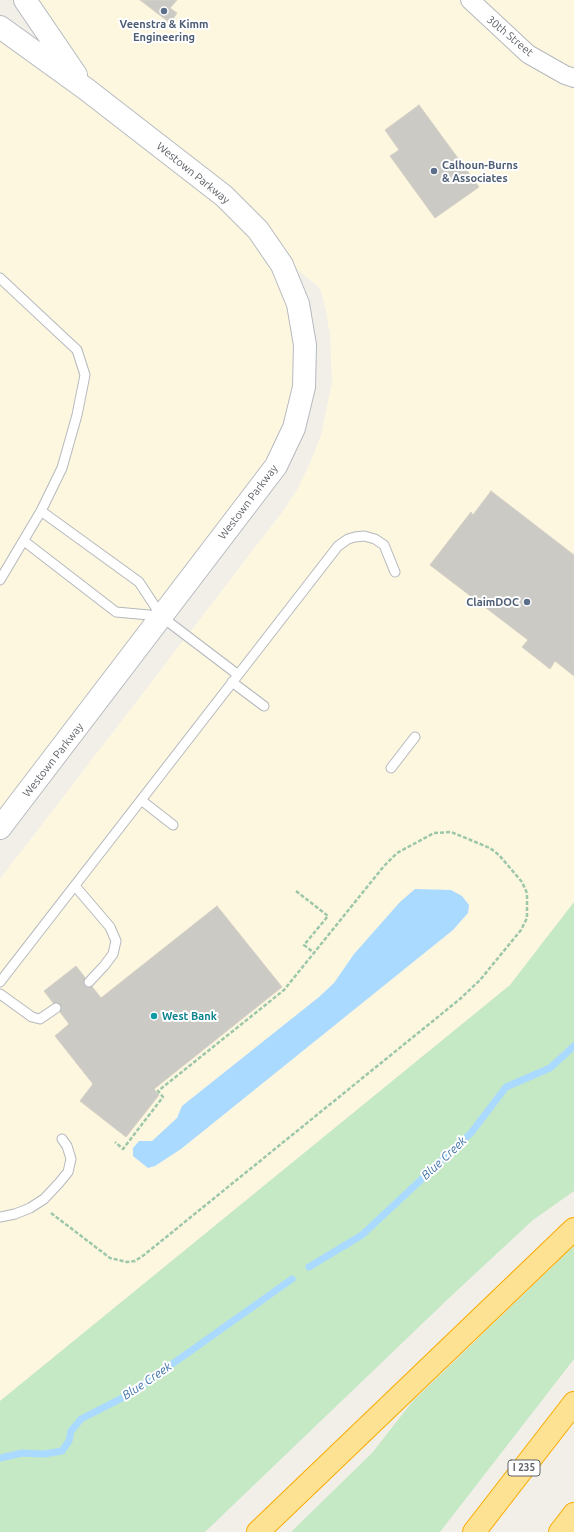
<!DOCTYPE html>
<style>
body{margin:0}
canvas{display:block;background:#f1efe8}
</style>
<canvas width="574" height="1532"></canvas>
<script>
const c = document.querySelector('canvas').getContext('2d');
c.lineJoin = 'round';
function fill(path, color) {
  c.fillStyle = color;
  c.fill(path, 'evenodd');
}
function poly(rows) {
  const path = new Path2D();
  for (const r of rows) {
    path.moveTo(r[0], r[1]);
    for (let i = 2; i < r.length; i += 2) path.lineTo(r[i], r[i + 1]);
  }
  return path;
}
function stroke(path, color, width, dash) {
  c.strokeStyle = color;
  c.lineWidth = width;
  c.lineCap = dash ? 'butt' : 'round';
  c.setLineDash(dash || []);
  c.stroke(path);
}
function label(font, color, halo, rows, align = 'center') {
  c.font = font + ' Ubuntu,sans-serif';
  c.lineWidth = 4;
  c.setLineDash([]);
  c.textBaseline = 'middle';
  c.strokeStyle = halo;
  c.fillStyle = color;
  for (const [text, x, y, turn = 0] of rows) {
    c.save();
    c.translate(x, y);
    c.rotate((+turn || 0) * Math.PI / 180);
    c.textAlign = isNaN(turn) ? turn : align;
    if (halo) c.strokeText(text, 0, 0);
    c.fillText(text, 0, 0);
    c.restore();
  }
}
fill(poly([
 [25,0,574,0,574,902,510,985,0,1401,0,879,283,511,298,488,311,461,321,435,332,383,330,335,326,311,320,288,276,253,298,304,294,428,0,828,0,25,85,88]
]), '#fef7e0');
fill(poly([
 [574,902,574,1191,533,1220,449,1298,205,1532,0,1532,0,1401,510,985],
 [574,1246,574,1359,440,1532,291,1532,372,1453,412,1402]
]), '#c5e8c5');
fill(poly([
 [415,889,451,890,462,896,469,905,468,913,453,930,181,1149,155,1166,148,1168,133,1156,133,1148,139,1141,152,1141,177,1118,182,1106,319,997,334,983,354,954,400,902]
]), '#aadaff');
stroke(poly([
 [309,1267,362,1235,471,1133,506,1087,550,1068,574,1046],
 [0,1458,22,1453,44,1454,62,1451,69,1441,71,1431,81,1419,130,1394,292,1279]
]), '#aadaff', 7);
const building = poly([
 [140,0,177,0,170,8,177,13,170,23,140,0],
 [419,105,479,187,435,218,390,156,399,150,385,130,419,105],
 [491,491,574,555,574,676,555,661,550,669,522,647,528,640,430,565,471,512,473,515,491,491],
 [217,906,282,987,154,1089,159,1095,126,1137,80,1101,93,1084,55,1036,69,1024,44,991,76,966,101,998,217,906]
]);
fill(building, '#cccac5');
stroke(building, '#d6d1c6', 1);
const lane = poly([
 [0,278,77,350,85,375,77,415,62,468,41,511,0,580],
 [41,511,139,582,162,617,237,674],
 [24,541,116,612,160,616],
 [232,682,264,706],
 [391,768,415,737],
 [141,800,173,825],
 [75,886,110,927,116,941,113,954,104,966,89,982],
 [0,982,338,546,348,539,355,537,364,536,375,539,384,545,395,572],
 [0,994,32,1017,40,1019,56,1008],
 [0,1217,15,1214,30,1208,44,1199,59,1183,68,1172,71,1159,67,1146,62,1139]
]);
const street = poly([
 [470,0,528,54,565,75,574,78]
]);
const secondary = poly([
 [25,0,76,75],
 [0,27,86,89,224,196,258,230,282,265,298,304,305,345,304,387,294,428,276,466,0,828]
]);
const highway = poly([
 [258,1532,574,1229],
 [474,1532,574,1403],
 [560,1532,574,1514]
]);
stroke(lane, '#b5b8bc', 11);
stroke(street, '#b5b8bc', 20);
stroke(secondary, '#b6babf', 24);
stroke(highway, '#f9ab00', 24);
stroke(poly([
 [296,891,328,916,304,945,314,953],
 [51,1213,110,1258,127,1262,135,1261,144,1255,460,999,480,980,521,930,527,918,527,893,522,882,499,855,490,848,451,832,434,833,397,853,384,866,284,990,158,1091,163,1097,123,1149,115,1142]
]), '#9cc7a9', 2.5, [4, 2]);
stroke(lane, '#fff', 9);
stroke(street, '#fff', 18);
stroke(secondary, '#fff', 22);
stroke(highway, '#fde293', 22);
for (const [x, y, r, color] of [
 [164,11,4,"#5c6f8a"],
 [434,171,4,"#5c6f8a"],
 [527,602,4,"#5c6f8a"],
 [154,1016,4,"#0f9aa8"]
]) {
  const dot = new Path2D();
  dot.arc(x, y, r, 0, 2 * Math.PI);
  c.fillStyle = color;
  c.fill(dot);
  stroke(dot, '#fff', 1.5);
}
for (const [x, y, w] of [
 [524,1468,32]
]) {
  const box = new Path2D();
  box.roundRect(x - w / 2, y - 8, w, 16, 3);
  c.fillStyle = '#fff';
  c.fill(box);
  stroke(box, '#5f6368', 1);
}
label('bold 10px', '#5f6368', null, [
 ["I 235",524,1468]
]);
label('bold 11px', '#4e5e75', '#fff', [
 ["Veenstra & Kimm",164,24],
 ["Engineering",164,37],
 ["Calhoun-Burns",442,165,"left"],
 ["& Associates",442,178,"left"],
 ["ClaimDOC",519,602,"right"]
]);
label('11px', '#5f6368', '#fff', [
 ["30th Street",510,36,40],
 ["Westown Parkway",193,173,39],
 ["Westown Parkway",248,502,-53],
 ["Westown Parkway",53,760,-52]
]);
label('bold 11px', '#0d838f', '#fff', [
 ["West Bank",162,1016]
], 'left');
label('italic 12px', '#4174aa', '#fff', [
 ["Blue Creek",444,1158,-43],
 ["Blue Creek",147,1381,-34]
]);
</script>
